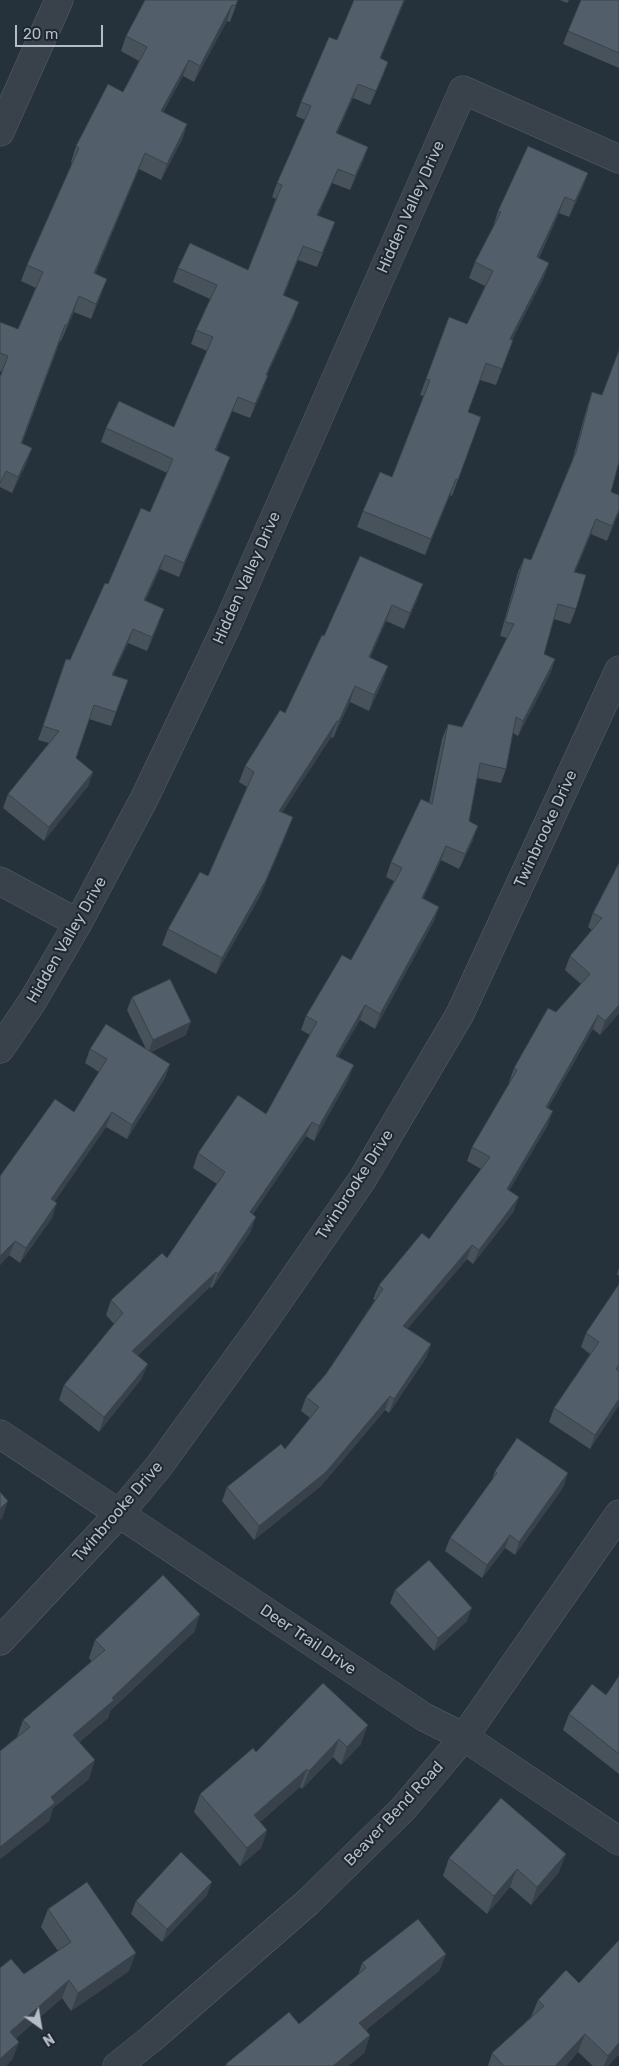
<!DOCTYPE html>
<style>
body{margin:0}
#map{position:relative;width:619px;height:2066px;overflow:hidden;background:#25313b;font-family:Rubik,sans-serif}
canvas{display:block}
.north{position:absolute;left:15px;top:2001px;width:50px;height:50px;-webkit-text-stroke:4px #1e2730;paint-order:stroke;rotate:148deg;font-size:14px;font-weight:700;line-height:20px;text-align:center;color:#b4bdc7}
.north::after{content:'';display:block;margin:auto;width:18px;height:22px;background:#b4bdc7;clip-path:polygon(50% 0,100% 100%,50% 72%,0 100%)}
.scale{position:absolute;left:15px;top:25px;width:88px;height:22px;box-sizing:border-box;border:2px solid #b4bdc7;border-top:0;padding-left:6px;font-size:15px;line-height:18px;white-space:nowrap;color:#b4bdc7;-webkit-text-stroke:4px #1e2730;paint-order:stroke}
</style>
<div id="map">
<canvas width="619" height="2066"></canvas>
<div class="north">N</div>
<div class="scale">20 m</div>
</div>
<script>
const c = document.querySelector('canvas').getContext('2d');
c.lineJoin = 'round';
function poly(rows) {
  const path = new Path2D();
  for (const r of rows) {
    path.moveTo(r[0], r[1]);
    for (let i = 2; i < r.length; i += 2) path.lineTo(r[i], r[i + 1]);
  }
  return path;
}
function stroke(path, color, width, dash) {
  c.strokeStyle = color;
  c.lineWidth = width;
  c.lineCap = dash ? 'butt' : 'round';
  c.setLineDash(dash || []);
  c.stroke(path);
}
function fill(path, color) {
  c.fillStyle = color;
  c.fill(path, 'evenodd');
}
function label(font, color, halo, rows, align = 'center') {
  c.font = font + ' Rubik,sans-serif';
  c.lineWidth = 4;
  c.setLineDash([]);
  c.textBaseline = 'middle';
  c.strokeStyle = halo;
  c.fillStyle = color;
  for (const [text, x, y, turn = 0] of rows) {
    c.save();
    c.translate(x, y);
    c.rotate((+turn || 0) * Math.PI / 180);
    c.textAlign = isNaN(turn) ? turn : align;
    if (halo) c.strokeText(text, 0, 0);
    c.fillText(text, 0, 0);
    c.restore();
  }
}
const minor = poly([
 [0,132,59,0],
 [0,881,78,923],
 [0,1049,32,1002,78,923,145,797,229,621,463,90,619,159],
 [0,1434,424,1717,464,1737,619,1841],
 [0,1641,120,1513,159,1466,263,1323,362,1180,460,1014,619,670],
 [117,2066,151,2039,308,1902,403,1809,464,1737,619,1514]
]);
stroke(minor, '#576069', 29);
stroke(minor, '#39424b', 28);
fill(poly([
 [238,0,230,22,227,21,194,82,183,76,163,112,187,124,182,140,161,180,139,169,95,274,101,295,91,319,74,312,61,341,60,341,22,443,32,448,26,464,12,493,0,487,0,377,2,372,0,371,0,323,18,329,36,288,21,281,27,265,72,163,71,162,76,146,123,92,139,61,121,51,126,36],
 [354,0,405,0,380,59,388,62,383,76,370,105,353,98,337,133,368,147,363,161,350,190,332,183,318,216,330,236,317,267,298,260,284,295,294,316,267,375,263,389,250,418,232,411,216,451,225,471,179,577,160,569,145,601,159,623,147,651,128,643,113,675,128,680,111,726,89,719,76,758,93,772,88,786,44,841,3,808,8,794,49,743,38,740,66,659,70,660,108,584,150,512,167,473,101,442,106,428,174,427,207,351,191,344,196,330,210,299,173,282,178,268,248,270,276,199,272,197,277,183,305,120,296,116,301,102,337,40],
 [560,0,569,0,567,3],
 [619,0,619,68,563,44,568,31],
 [588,173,582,189,569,217,559,213,539,258,549,263,543,279,512,340,513,340,496,385,480,380,468,412,481,417,452,496,450,495,425,555,357,527,363,511,392,477,424,396,420,395,449,317,467,324,485,286,469,278,475,262,493,227,498,211],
 [592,392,611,492,619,512,607,541,591,534,575,572,576,609,570,624,554,619,544,654,555,659,550,674,518,736,513,733,506,769,501,783,477,778,469,821,473,840,459,869,441,860,423,898,439,907,434,921,375,1029,360,1020,338,1057,348,1080,314,1141,306,1136,253,1214,251,1231,212,1288,210,1287,137,1356,142,1378,99,1432,59,1400,64,1385,114,1324,106,1315,111,1300,167,1258,217,1184,193,1168,198,1153,266,1114,310,1035,301,1030,306,1016,351,960,394,881,386,877,391,862,429,803,442,739,448,724,462,727,507,638,500,636,518,572,524,558,531,560,572,461,587,407],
 [360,556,417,600,404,629,386,621,370,658,388,666,382,683,369,711,350,702,333,738,331,737,282,812,287,833,260,896,216,974,162,945,168,929,208,876,247,787,239,782,245,766,285,713,324,636],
 [619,863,619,1013,600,1035,593,1029,548,1108,548,1125,509,1190,514,1211,473,1264,467,1259,407,1328,431,1344,426,1358,389,1413,385,1410,321,1486,254,1540,222,1501,227,1487,285,1449,310,1418,301,1411,306,1397,326,1374,375,1300,373,1299,379,1285,429,1239,481,1169,467,1161,472,1147,510,1083,509,1082,514,1068,556,1012,581,984,565,970,570,956,592,930,588,927,593,913],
 [132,997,186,1035,151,1052,170,1064,165,1078,127,1139,106,1127,55,1201,52,1218,20,1263,9,1255,0,1265,0,1176,74,1112,99,1072,85,1063,90,1049,146,1049,127,1010],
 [619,1268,619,1276,617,1274],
 [619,1284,619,1405,590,1449,549,1422,554,1408,590,1354,581,1347,586,1333],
 [495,1471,564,1486,515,1555,505,1548,482,1578,445,1551,450,1538,492,1480],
 [395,1590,467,1621,434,1651,390,1603],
 [200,1614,194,1632,110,1711,108,1718,79,1742,89,1779,53,1808,49,1821,0,1859,0,1751,17,1737,23,1720,92,1662,89,1658,95,1640],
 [619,1676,619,1774,563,1730,569,1714,606,1695],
 [323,1683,361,1744,341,1765,333,1757,302,1789,300,1787,260,1822,267,1830,261,1848,240,1866,194,1812,200,1794,256,1752],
 [449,1858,559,1872,531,1905,510,1887,487,1914,443,1876],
 [207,1895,162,1942,131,1914,136,1901],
 [48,1909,129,1971,71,2011,62,1998,16,2038,19,2042,12,2060,24,1974,58,1951,41,1927],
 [446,1954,439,1971,366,2030,370,2035,364,2053,348,2066,225,2066,226,2064,299,2024,358,1975,362,1963],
 [538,2000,619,2054,608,2066,593,2066,578,2052,566,2066,488,2066,492,2053,531,2017]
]), '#47525b');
fill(poly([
 [404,0,405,0,375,72,380,58],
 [232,5,227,21,194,82,200,66],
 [189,60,183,76,155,127,161,111],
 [388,62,383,76,370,105,376,91],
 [358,84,353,98,331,147,336,133],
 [187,124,182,140,161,180,167,164],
 [368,147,363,161,350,190,355,176],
 [145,153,139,169,88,289,94,273],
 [338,169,332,183,312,229,317,215],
 [588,173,582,189,569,217,575,201],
 [565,197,559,213,531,273,537,257],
 [549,263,543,279,504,356,510,339],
 [107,279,101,295,91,319,96,304],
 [79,296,74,312,61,341,67,325],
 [299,302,294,316,261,389,266,375],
 [268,375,263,389,250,418,255,404],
 [238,397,232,411,210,464,215,450],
 [32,448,26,464,12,493,18,477],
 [230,457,225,471,179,577,184,563],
 [456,479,450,495,425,555,431,539],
 [619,510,619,512,607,541,612,526],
 [596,519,591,534,569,586,574,572],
 [165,555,160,569,139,614,144,600],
 [423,584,417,600,404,629,410,613],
 [392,605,386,621,363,673,369,657],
 [164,609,159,623,147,651,152,637],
 [133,629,128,643,107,689,112,675],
 [555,659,550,674,518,736,523,721],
 [388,666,382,683,369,711,374,695],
 [355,686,350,702,333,738,339,721],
 [337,721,331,737,273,827,279,811],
 [93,772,88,786,44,841,49,827],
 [293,817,287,833,260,896,216,974,222,958],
 [478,826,473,840,459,869,465,854],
 [446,846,441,860,417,912,422,898],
 [439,907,434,921,375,1029,380,1014],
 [365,1005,360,1020,330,1070,336,1056],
 [619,1005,619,1013,600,1035,605,1021],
 [598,1015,593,1029,540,1121,546,1107],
 [191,1022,186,1035,148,1053,153,1040],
 [170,1064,165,1078,127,1139,132,1125],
 [354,1065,348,1080,314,1141,319,1126],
 [553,1111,548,1125,502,1203,507,1189],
 [112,1112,106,1127,46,1214,51,1199],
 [312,1122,306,1136,244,1227,250,1212],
 [519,1197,514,1211,473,1264,479,1250],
 [57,1203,52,1218,20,1263,26,1248],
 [256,1217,251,1231,212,1288,218,1274],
 [15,1241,9,1255,0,1265,0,1256],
 [472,1245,467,1259,398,1340,403,1326],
 [216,1272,210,1287,127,1366,132,1351],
 [431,1344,426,1358,389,1413,394,1399],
 [148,1364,142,1378,99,1432,104,1417],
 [390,1396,385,1410,321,1486,254,1540,259,1526],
 [619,1399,619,1405,590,1449,595,1435],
 [568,1473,564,1486,515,1555,519,1542],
 [8,1501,2,1519,0,1520,0,1509],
 [510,1535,505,1548,482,1578,487,1565],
 [472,1608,467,1621,434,1651,438,1638],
 [200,1614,194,1632,110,1711,108,1718,67,1753,73,1735],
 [368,1725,361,1744,341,1765,347,1747],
 [339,1739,333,1757,302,1789,309,1771],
 [95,1760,89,1779,53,1808,49,1821,0,1859,0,1847,51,1797],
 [307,1769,300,1787,248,1833,254,1815],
 [267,1830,261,1848,240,1866,247,1848],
 [566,1854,559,1872,531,1905,537,1887],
 [517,1869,510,1887,487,1914,494,1896],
 [212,1882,207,1895,162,1942,167,1929],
 [136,1953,129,1971,71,2011,78,1993],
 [446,1954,439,1971,353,2040,359,2023],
 [69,1980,62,1998,3,2050,10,2032],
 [585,2034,578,2052,566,2066,555,2066],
 [370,2035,364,2053,348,2066,333,2066],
 [19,2042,12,2060,6,2066,0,2066,0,2059],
 [619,2043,619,2054,608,2066,604,2066,608,2056]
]), '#39424a');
const building = poly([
 [145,0,238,0,235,6,232,5,200,66,189,60,161,111,187,124,167,164,145,153,94,273,107,279,96,304,79,296,67,325,65,325,21,443,32,448,18,477,6,471,0,483,0,377,8,356,0,353,0,322,18,329,43,272,27,265,79,148,76,146,108,84,123,92,147,47,126,36,145,0],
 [354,0,404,0,380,58,388,62,376,91,358,84,336,133,368,147,355,176,338,169,317,215,335,222,322,253,303,246,283,295,299,302,266,375,268,375,255,404,238,397,215,450,230,457,184,563,165,555,144,600,164,609,152,637,133,629,112,675,128,680,116,712,94,705,76,758,93,772,49,827,8,794,59,731,43,726,66,659,70,660,105,583,108,584,141,508,150,512,173,459,106,428,119,401,174,427,213,337,196,330,217,285,178,268,190,243,248,270,282,185,277,183,311,106,301,102,329,37,337,40,354,0],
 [581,0,619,0,619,53,568,31,581,0],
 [528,146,588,173,575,201,565,197,537,257,549,263,510,339,513,340,502,369,486,363,468,412,481,417,458,480,456,479,431,539,363,511,380,472,392,477,430,380,426,379,449,317,467,324,493,271,475,262,501,212,498,211,528,146],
 [619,350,619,462,611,492,619,495,619,510,612,526,596,519,574,572,586,575,576,609,558,604,544,654,555,659,523,721,516,717,506,769,480,763,469,821,478,826,465,854,446,846,422,898,439,907,380,1014,365,1005,336,1056,354,1065,319,1126,312,1122,250,1212,256,1217,218,1274,216,1272,132,1351,148,1364,104,1417,64,1385,123,1313,111,1300,162,1253,167,1258,225,1172,198,1153,238,1095,266,1114,317,1022,306,1016,342,955,351,960,402,868,391,862,421,799,432,804,448,724,462,727,514,624,505,622,524,558,531,560,576,452,592,392,602,395,619,350],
 [360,556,423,584,410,613,392,605,369,657,388,666,374,695,355,686,339,721,337,721,279,811,293,817,266,880,222,958,168,929,200,872,208,876,254,772,245,766,280,710,285,713,322,635,324,636,360,556],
 [619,863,619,1005,605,1021,598,1015,546,1107,553,1111,507,1189,519,1197,479,1250,472,1245,403,1326,431,1344,394,1399,390,1396,326,1472,259,1526,227,1487,281,1444,285,1449,319,1407,306,1397,326,1374,383,1289,379,1285,422,1233,429,1239,490,1157,472,1147,517,1070,514,1068,548,1008,556,1012,590,974,570,956,602,918,593,913,619,863],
 [170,979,191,1022,153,1040,132,997,170,979],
 [106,1024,170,1064,132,1125,112,1112,51,1199,57,1203,26,1248,15,1241,0,1256,0,1176,55,1099,74,1112,107,1059,90,1049,106,1024],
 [619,1284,619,1365,616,1369,619,1371,619,1399,595,1435,554,1408,599,1342,586,1333,619,1284],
 [517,1438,568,1473,519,1542,510,1535,487,1565,450,1538,497,1473,495,1471,517,1438],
 [0,1492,8,1501,0,1509,0,1492],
 [429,1560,472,1608,438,1638,395,1590,429,1560],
 [163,1575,200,1614,112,1698,114,1700,73,1735,95,1760,51,1797,55,1803,0,1847,0,1751,30,1727,23,1720,105,1650,95,1640,163,1575],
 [619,1676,619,1754,569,1714,592,1684,606,1695,619,1676],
 [323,1683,368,1725,347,1747,339,1739,309,1771,307,1769,254,1815,267,1830,247,1848,200,1794,253,1748,256,1752,323,1683],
 [501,1798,566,1854,537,1887,517,1869,494,1896,449,1858,501,1798],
 [181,1852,212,1882,167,1929,136,1901,181,1852],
 [87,1882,136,1953,78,1993,69,1980,10,2032,19,2042,0,2059,0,1968,11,1959,24,1974,71,1942,48,1909,87,1882],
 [418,1919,446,1954,359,2023,370,2035,333,2066,228,2066,226,2064,289,2012,299,2024,366,1968,362,1963,418,1919],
 [619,1940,619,2043,608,2056,585,2034,555,2066,504,2066,492,2053,544,2006,538,2000,566,1970,579,1983,619,1940]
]);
fill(building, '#525f6a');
stroke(building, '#39424a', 1);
label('16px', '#b4bdc7', '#1e2730', [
 ["Hidden Valley Drive",411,207,-66],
 ["Hidden Valley Drive",247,578,-66],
 ["Twinbrooke Drive",546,829,-65],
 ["Hidden Valley Drive",67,940,-60],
 ["Twinbrooke Drive",355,1185,-57],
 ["Twinbrooke Drive",118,1512,-49],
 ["Deer Trail Drive",308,1640,34],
 ["Beaver Bend Road",394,1814,-47]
]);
</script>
